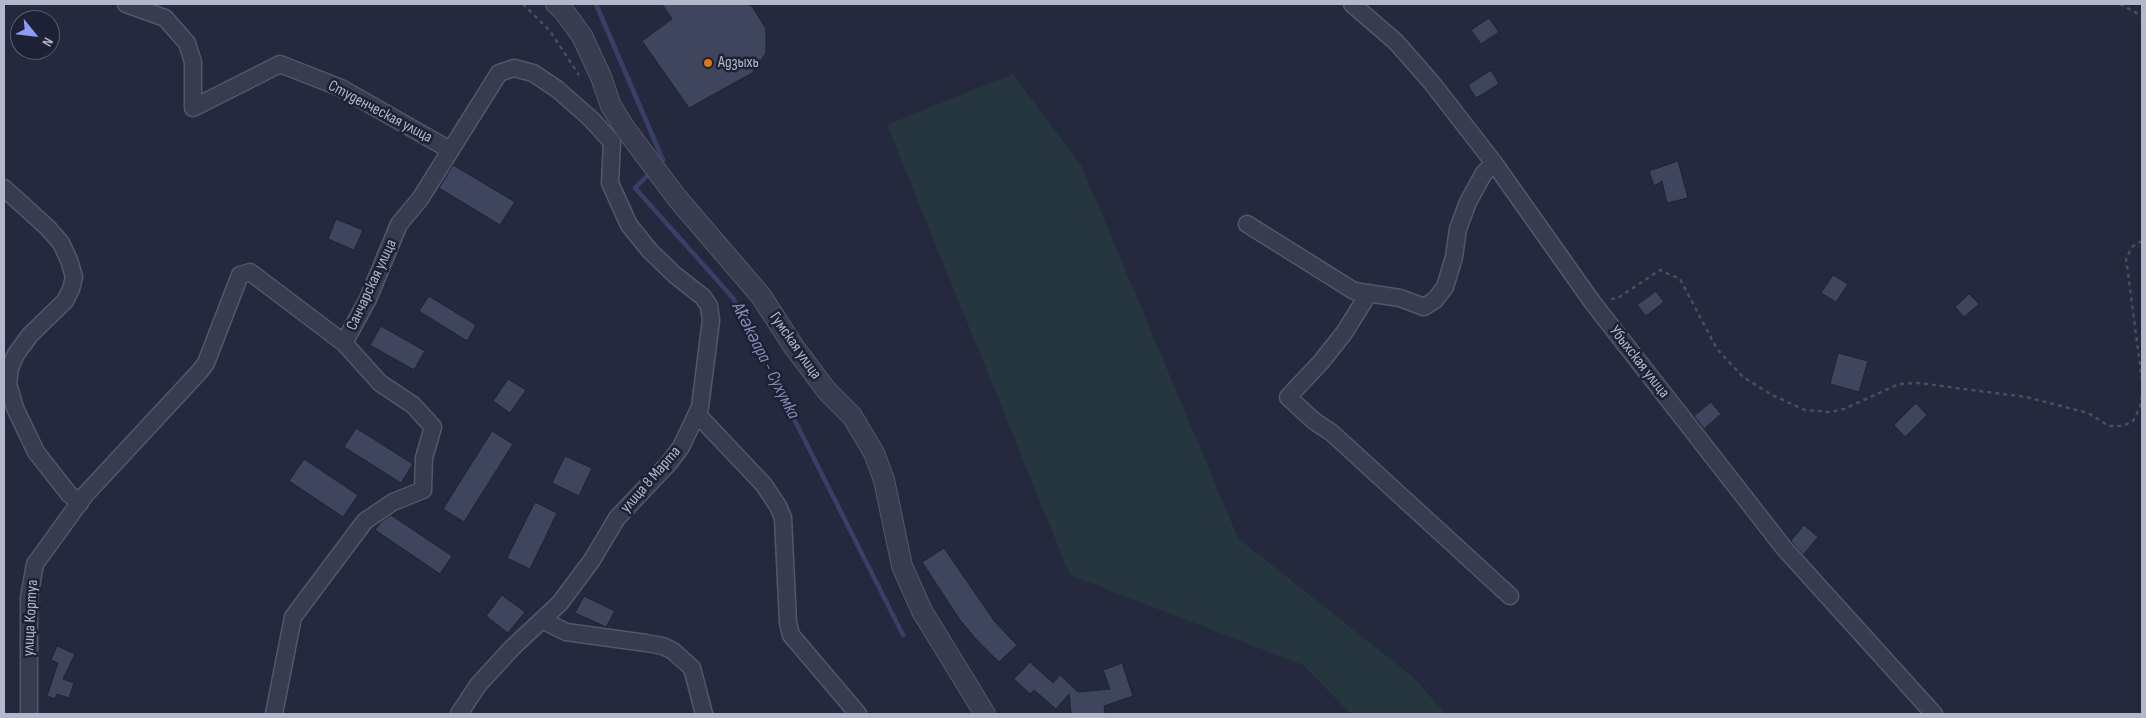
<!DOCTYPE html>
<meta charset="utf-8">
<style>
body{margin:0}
#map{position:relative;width:2146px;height:718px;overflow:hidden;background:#24293e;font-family:"Sofia Sans Condensed",sans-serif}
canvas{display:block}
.frame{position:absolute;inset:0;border:5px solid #b4b7c9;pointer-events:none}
.north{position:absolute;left:10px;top:10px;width:50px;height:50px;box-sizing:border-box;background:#1d2133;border:1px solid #595d6f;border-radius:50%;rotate:119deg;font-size:14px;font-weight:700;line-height:20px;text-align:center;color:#b4b7c9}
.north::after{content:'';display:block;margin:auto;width:18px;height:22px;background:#8b9bf8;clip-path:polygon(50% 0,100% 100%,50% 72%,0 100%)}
</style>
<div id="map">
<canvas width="2146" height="718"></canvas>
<div class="frame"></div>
<div class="north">N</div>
</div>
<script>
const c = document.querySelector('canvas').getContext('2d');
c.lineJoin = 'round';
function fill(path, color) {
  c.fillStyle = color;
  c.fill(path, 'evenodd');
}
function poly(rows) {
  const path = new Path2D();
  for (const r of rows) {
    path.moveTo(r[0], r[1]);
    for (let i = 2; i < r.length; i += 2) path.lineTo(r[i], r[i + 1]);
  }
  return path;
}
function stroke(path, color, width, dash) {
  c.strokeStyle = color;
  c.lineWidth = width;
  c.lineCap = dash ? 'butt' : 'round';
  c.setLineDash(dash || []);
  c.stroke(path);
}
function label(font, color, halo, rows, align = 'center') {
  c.font = font + ' "Sofia Sans Condensed",sans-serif';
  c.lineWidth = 5;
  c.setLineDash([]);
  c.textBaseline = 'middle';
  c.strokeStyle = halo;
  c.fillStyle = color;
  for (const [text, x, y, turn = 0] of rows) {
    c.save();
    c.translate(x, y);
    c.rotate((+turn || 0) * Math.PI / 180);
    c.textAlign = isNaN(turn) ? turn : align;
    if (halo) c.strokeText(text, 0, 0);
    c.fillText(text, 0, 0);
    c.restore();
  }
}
fill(poly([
 [1013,74,1082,167,1238,538,1414,678,1446,714,1351,714,1303,665,1070,575,887,125]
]), '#26363f');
stroke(poly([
 [596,4,663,160,659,164],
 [650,173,635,188,733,298,903,635]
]), '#384065', 4.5);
const building = poly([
 [662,4,746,4,752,6,766,29,766,53,752,73,689,108,642,41,672,19,662,4],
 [1489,18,1499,32,1481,44,1471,30,1489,18],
 [1491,70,1499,84,1476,98,1468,85,1491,70],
 [1678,161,1688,198,1667,203,1662,181,1654,186,1649,171,1678,161],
 [453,165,515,202,500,225,439,188,453,165],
 [336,219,363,230,354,250,328,239,336,219],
 [1833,275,1848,284,1836,302,1821,293,1833,275],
 [1656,291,1664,302,1646,316,1637,305,1656,291],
 [1969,294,1979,304,1964,317,1955,307,1969,294],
 [429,296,476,325,467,341,419,311,429,296],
 [381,326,425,351,414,370,370,345,381,326],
 [1838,353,1868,361,1859,392,1830,384,1838,353],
 [508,379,526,390,510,413,493,401,508,379],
 [1711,402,1721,414,1704,429,1694,416,1711,402],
 [1916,403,1927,415,1905,437,1894,425,1916,403],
 [356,428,413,464,401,483,344,447,356,428],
 [492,431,513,444,464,522,443,509,492,431],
 [565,456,592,468,579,496,552,483,565,456],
 [304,459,358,495,343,517,289,481,304,459],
 [535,502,557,513,530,569,507,558,535,502],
 [391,515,452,556,440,574,375,530,381,522,391,515],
 [1804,525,1818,537,1803,555,1791,541,1804,525],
 [944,548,995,622,1017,645,999,662,975,638,960,620,922,562,944,548],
 [502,595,525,612,508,633,486,616,502,595],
 [584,596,615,611,606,627,575,613,584,596],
 [57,646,75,654,63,679,74,683,69,698,57,694,55,699,47,696,58,663,51,660,57,646],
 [1030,662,1053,683,1060,675,1078,692,1110,689,1103,670,1122,663,1133,696,1104,706,1105,714,1071,714,1069,694,1056,709,1034,690,1030,694,1014,679,1030,662]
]);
fill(building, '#40455e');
stroke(building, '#1f2335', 1);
const minor = poly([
 [126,4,165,18,187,43,193,62,193,108,280,64,341,88,450,150],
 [1352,4,1396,42,1432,83,1494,163,1593,303,1784,548,1934,714],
 [4,188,48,228,61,243,69,260,74,277,71,289,65,301,30,335,16,354,10,368,8,384,15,408,36,452,69,494,80,503],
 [1247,224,1354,291,1400,298,1424,307,1435,300,1445,287,1454,257,1458,229,1468,202,1484,173,1494,163],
 [1369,293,1344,333,1321,362,1288,397,1314,421,1332,433,1510,596],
 [344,343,368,299,399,224,420,199,499,73,514,68,533,73,557,89,591,119,612,142,610,183,629,225,650,251,675,275,703,297,709,306,711,320,700,407,681,447,669,463,617,518,592,560,560,603,513,647,478,685,459,714],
 [697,414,764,485,778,506,783,518,788,623,791,635,858,714],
 [542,620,566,632,646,643,663,646,673,651,692,668,704,714],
 [29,714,29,598,35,564,85,495,200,371,206,363,240,275,250,272,344,343,380,383,413,405,433,427,424,458,423,490,393,502,365,521,293,617,274,714]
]);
const tertiary = poly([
 [556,4,563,10,582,36,601,77,611,106,624,127,677,198,761,296,794,347,827,391,852,416,874,453,884,480,902,566,922,611,985,714]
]);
stroke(minor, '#535769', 19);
stroke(tertiary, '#535769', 22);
stroke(poly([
 [523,4,550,31,579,75],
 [2120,4,2142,16],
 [2142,241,2133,246,2126,258,2142,380],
 [1611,299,1618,298,1660,270,1680,279,1717,349,1743,377,1772,395,1805,410,1830,412,1844,409,1899,384,1918,383,2026,397,2088,413,2109,426,2123,426,2133,421,2140,407,2142,394]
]), '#415259', 2.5, [4, 4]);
stroke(minor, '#383c4e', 16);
stroke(tertiary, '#383c4e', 20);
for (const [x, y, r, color] of [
 [708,63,5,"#e8710a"]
]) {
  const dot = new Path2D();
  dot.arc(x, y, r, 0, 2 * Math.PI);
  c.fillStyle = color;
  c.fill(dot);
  stroke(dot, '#1d2133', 2);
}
label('16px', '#b4b7c9', '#1d2133', [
 ["Адзыхь",718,63]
], 'left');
label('16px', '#b4b7c9', '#1d2133', [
 ["Студенческая улица",380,112,28],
 ["Санчарская улица",372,285,-65],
 ["Гумская улица",795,346,55],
 ["Убыхская улица",1639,362,52],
 ["улица 8 Марта",651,480,-49],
 ["улица Кортуа",31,618,-87]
]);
label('italic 18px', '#838cb5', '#1d2133', [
 ["Аҟәкәара - Сухумка",765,361,63]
]);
</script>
